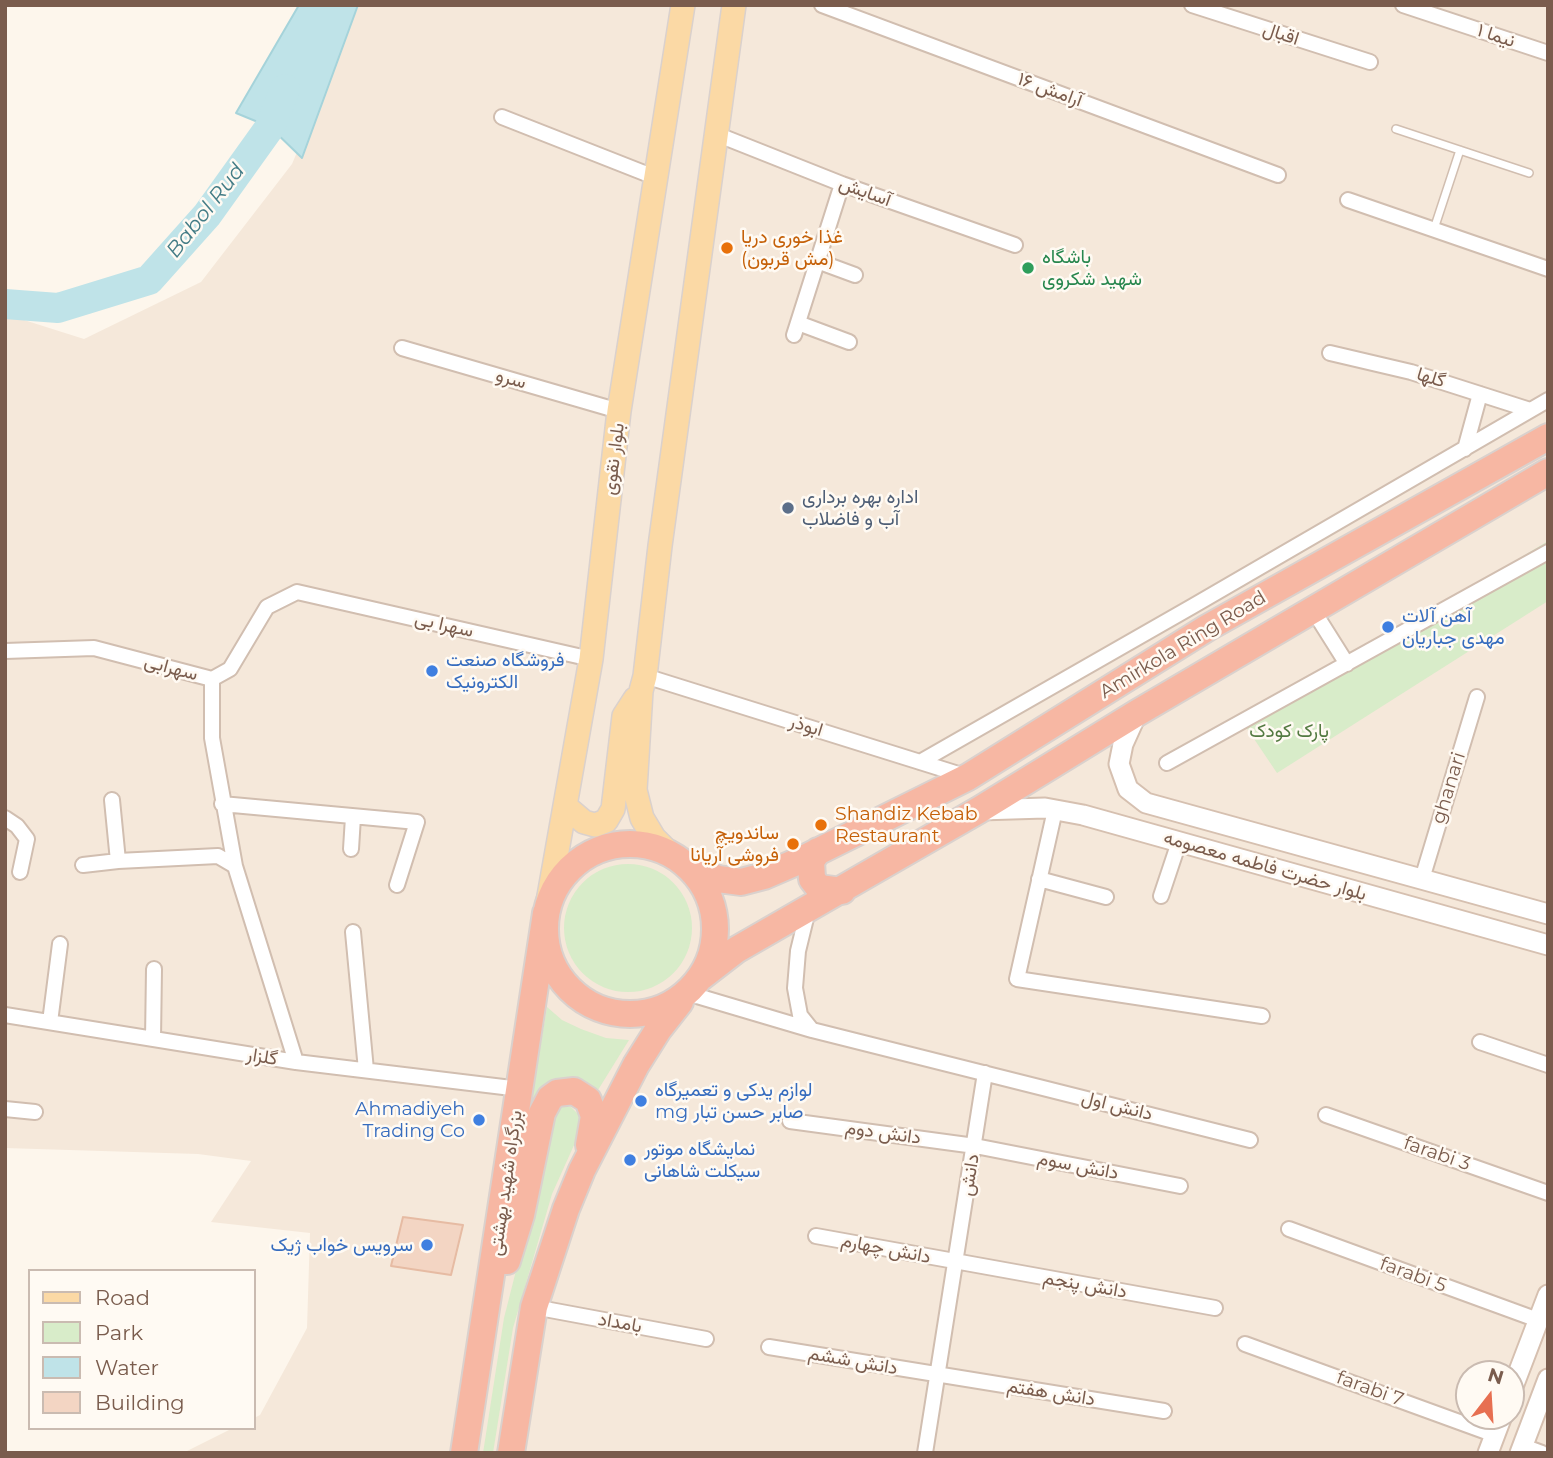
<!DOCTYPE html>
<meta charset="utf-8">
<style>
body{margin:0}
#map{position:relative;width:1553px;height:1458px;overflow:hidden;background:#fdf6ec;font-family:Montserrat,sans-serif}
canvas{display:block}
.frame{position:absolute;inset:0;border:7px solid #7a5c4d;pointer-events:none}
.legend{position:absolute;left:28px;top:1269px;width:228px;height:161px;box-sizing:border-box;background:#fffaf3;border:2px solid #cabbb1;margin:0;padding:9px 12px;list-style:none;font-size:21px;color:#7a5c4d}
.legend li{display:flex;align-items:center;gap:14px;height:35px}
.legend b{width:35px;border:2px solid #cabbb1}
.north{position:absolute;left:1455px;top:1360px;width:70px;height:70px;box-sizing:border-box;background:#fffaf3;border:2px solid #cabbb1;border-radius:50%;rotate:17deg;font-size:19px;font-weight:700;line-height:28px;text-align:center;color:#7a5c4d}
.north::after{content:'';display:block;margin:auto;width:24px;height:32px;background:#e76f51;clip-path:polygon(50% 0,100% 100%,50% 72%,0 100%)}
</style>
<div id="map">
<canvas width="1553" height="1458"></canvas>
<div class="frame"></div>
<ul class="legend">
<li><b style="height:9px;background:#fbd9a5"></b>Road</li>
<li><b style="height:19px;background:#d8ecc9"></b>Park</li>
<li><b style="height:19px;background:#bfe3e8"></b>Water</li>
<li><b style="height:19px;background:#f3d5c3"></b>Building</li>
</ul>
<div class="north">N</div>
</div>
<script>
const c = document.querySelector('canvas').getContext('2d');
c.lineJoin = 'round';
function fill(path, color) {
  c.fillStyle = color;
  c.fill(path, 'evenodd');
}
function poly(rows) {
  const path = new Path2D();
  for (const r of rows) {
    if (r.length === 3) {
      path.moveTo(r[0] + r[2], r[1]);
      path.arc(r[0], r[1], r[2], 0, 2 * Math.PI);
      continue;
    }
    path.moveTo(r[0], r[1]);
    for (let i = 2; i < r.length; i += 2) path.lineTo(r[i], r[i + 1]);
  }
  return path;
}
function stroke(path, color, width, dash) {
  c.strokeStyle = color;
  c.lineWidth = width;
  c.lineCap = dash ? 'butt' : 'round';
  c.setLineDash(dash || []);
  c.stroke(path);
}
function label(font, color, halo, rows, align = 'center') {
  c.font = font + ' Montserrat,Vazirmatn,sans-serif';
  c.lineWidth = 5;
  c.setLineDash([]);
  c.textBaseline = 'middle';
  c.strokeStyle = halo;
  c.fillStyle = color;
  for (const [text, x, y, turn = 0] of rows) {
    c.save();
    c.translate(x, y);
    c.rotate((+turn || 0) * Math.PI / 180);
    c.textAlign = isNaN(turn) ? turn : align;
    if (halo) c.strokeText(text, 0, 0);
    c.fillText(text, 0, 0);
    c.restore();
  }
}
fill(poly([
 [359,5,1548,5,1548,1453,183,1453,233,1428,254,1428,254,1418,260,1415,307,1328,310,1233,211,1222,251,1161,198,1154,5,1148,5,314,84,339,201,282,292,164],
 [1469,1374,1511,1374,1511,1416,1469,1416]
]), '#f5e8da');
fill(poly([
 [1548,541,1548,601,1277,773,1244,724],
 [628,928,64],
 [547,1007,562,1020,581,1029,606,1038,629,1040,598,1090,576,1078,570,1077,552,1079,541,1088,536,1098,514,1204],
 [563,1106,571,1107,580,1116,579,1134,552,1194,513,1328,493,1453,483,1453,504,1318,557,1109]
]), '#d8ecc9');
const water = poly([
 [299,5,358,5,302,158,270,127,236,113,299,5]
]);
fill(water, '#bfe3e8');
stroke(water, '#a5d3da', 2);
stroke(poly([
 [5,304,58,308,149,280,207,215,270,127,285,89]
]), '#bfe3e8', 30);
const building = poly([
 [403,1217,463,1225,451,1275,391,1266,403,1217]
]);
fill(building, '#f3d5c3');
stroke(building, '#e6bba3', 2);
const lane = poly([
 [1396,129,1529,173],
 [1434,229,1460,150]
]);
const street = poly([
 [822,5,1278,175],
 [1192,5,1370,62],
 [1403,5,1548,53],
 [502,117,657,178],
 [716,134,842,184,1015,245],
 [1348,200,1548,269],
 [817,261,855,275],
 [798,323,849,342],
 [794,335,842,184],
 [402,348,619,411],
 [1330,353,1411,372,1530,410],
 [1465,449,1480,394],
 [1313,610,1347,664],
 [5,651,94,648,212,679,230,669,267,607,297,592,591,659],
 [645,676,968,777],
 [212,679,212,738,235,866,296,1062],
 [920,762,1193,606,1548,400],
 [1167,763,1548,552],
 [112,800,118,861],
 [222,804,417,822,397,885],
 [1055,810,1017,979,1262,1016],
 [5,818,17,826,27,839,20,872],
 [351,849,353,817],
 [83,865,118,861,218,856,235,866],
 [1039,879,1106,897],
 [1422,879,1477,697],
 [1161,896,1179,842],
 [353,932,366,1070],
 [687,993,812,1030,800,1015,795,988,798,951,808,910],
 [5,1015,296,1062,520,1089],
 [50,1022,60,944],
 [812,1030,1250,1140],
 [153,1039,154,969],
 [1480,1042,1548,1065],
 [5,1109,35,1112],
 [1326,1115,1548,1193],
 [790,1121,975,1146,1180,1186],
 [1289,1229,1538,1320],
 [816,1236,1215,1308],
 [534,1307,706,1339],
 [1245,1344,1495,1435],
 [769,1347,1164,1411],
 [1523,1446,1542,1453],
 [925,1453,985,1073]
]);
const secondary = poly([
 [1137,713,1123,744,1119,764,1128,789,1146,803,1548,914],
 [980,810,1045,808,1083,815,1548,945],
 [1511,1392,1548,1295],
 [1488,1453,1502,1416],
 [1520,1453,1548,1379]
]);
const primary = poly([
 [565,806,584,822,595,825,606,821,613,809,624,716,635,699],
 [670,854,654,838,642,818,635,790,641,691,645,676,660,546,734,5],
 [546,913,591,659,619,411,683,5]
]);
const highway = poly([
 [630,929,85],
 [818,851,811,861,812,879,819,888,842,891],
 [686,865,718,879,741,882,764,876,801,860,968,777,1207,628,1548,437],
 [701,977,736,950,979,810,1137,713,1548,472],
 [507,1261,521,1215,542,1113,550,1098,557,1093,574,1091,588,1100,594,1116,589,1145],
 [464,1453,546,913],
 [511,1453,534,1307,566,1209,582,1170,636,1065,658,1030,680,1002]
]);
stroke(lane, '#d1beb0', 10);
stroke(street, '#d1beb0', 18);
stroke(secondary, '#d6c0b0', 23);
stroke(primary, '#dad1cd', 26);
stroke(highway, '#dad1cd', 30);
stroke(lane, '#fff', 7);
stroke(street, '#fff', 14);
stroke(secondary, '#fff', 19);
stroke(primary, '#fbd9a5', 23);
stroke(highway, '#f7b7a3', 26);
for (const [x, y, r, color] of [
 [727,248,7,"#e8710a"],
 [1028,268,7,"#2e9e5b"],
 [788,508,7,"#5c6f8a"],
 [1388,627,7,"#3f7fe0"],
 [432,671,7,"#3f7fe0"],
 [821,825,7,"#e8710a"],
 [793,844,7,"#e8710a"],
 [641,1101,7,"#3f7fe0"],
 [479,1120,7,"#3f7fe0"],
 [630,1160,7,"#3f7fe0"],
 [427,1245,7,"#3f7fe0"]
]) {
  const dot = new Path2D();
  dot.arc(x, y, r, 0, 2 * Math.PI);
  c.fillStyle = color;
  c.fill(dot);
  stroke(dot, '#fffaf3', 2.5);
}
label('19px', '#7a5c4d', '#fffaf3', [
 ["اقبال",1281,34,18],
 ["نیما ۱",1496,36,18],
 ["آرامش ۱۶",1050,90,20],
 ["آسایش",865,192,20],
 ["گلها",1431,378,17],
 ["سرو",511,379,16],
 ["بلوار نقوی",614,459,-83],
 ["سهرا بی",444,625,13],
 ["Amirkola Ring Road",1183,645,-31],
 ["سهرابی",171,668,15],
 ["ابوذر",806,726,17],
 ["ghanari",1449,788,-73],
 ["بلوار حضرت فاطمه معصومه",1265,866,16],
 ["گلزار",262,1057,9],
 ["دانش اول",1117,1106,14],
 ["دانش دوم",883,1133,8],
 ["farabi 3",1437,1154,19],
 ["دانش سوم",1078,1166,11],
 ["دانش",970,1175,-81],
 ["بزرگراه شهید بهشتی",506,1183,-82],
 ["دانش چهارم",886,1249,11],
 ["farabi 5",1413,1275,20],
 ["دانش پنجم",1085,1285,10],
 ["بامداد",620,1323,10],
 ["دانش ششم",853,1361,10],
 ["farabi 7",1370,1389,20],
 ["دانش هفتم",1051,1393,9]
]);
label('19px', '#c56008', '#fffaf3', [
 ["غذا خوری دریا",741,237],
 ["(مش قربون)",741,259],
 ["Shandiz Kebab",835,814],
 ["Restaurant",835,836],
 ["ساندویچ",779,833,"right"],
 ["فروشی آریانا",779,855,"right"]
], 'left');
label('19px', '#27864d', '#fffaf3', [
 ["باشگاه",1042,257],
 ["شهید شکروی",1042,279]
], 'left');
label('19px', '#4e5e75', '#fffaf3', [
 ["اداره بهره برداری",802,497],
 ["آب و فاضلاب",802,519]
], 'left');
label('19px', '#366cbe', '#fffaf3', [
 ["آهن آلات",1402,616],
 ["مهدی جباریان",1402,638],
 ["فروشگاه صنعت",446,660],
 ["الکترونیک",446,682],
 ["لوازم یدکی و تعمیرگاه",655,1090],
 ["mg صابر حسن تبار",655,1112],
 ["Ahmadiyeh",465,1109,"right"],
 ["Trading Co",465,1131,"right"],
 ["نمایشگاه موتور",644,1149],
 ["سیکلت شاهانی",644,1171],
 ["سرویس خواب ژیک",413,1245,"right"]
], 'left');
label('19px', '#537a41', '#fffaf3', [
 ["پارک کودک",1289,731]
]);
label('italic 21px', '#437c86', '#fffaf3', [
 ["Babol Rud",206,211,-52]
]);
</script>
